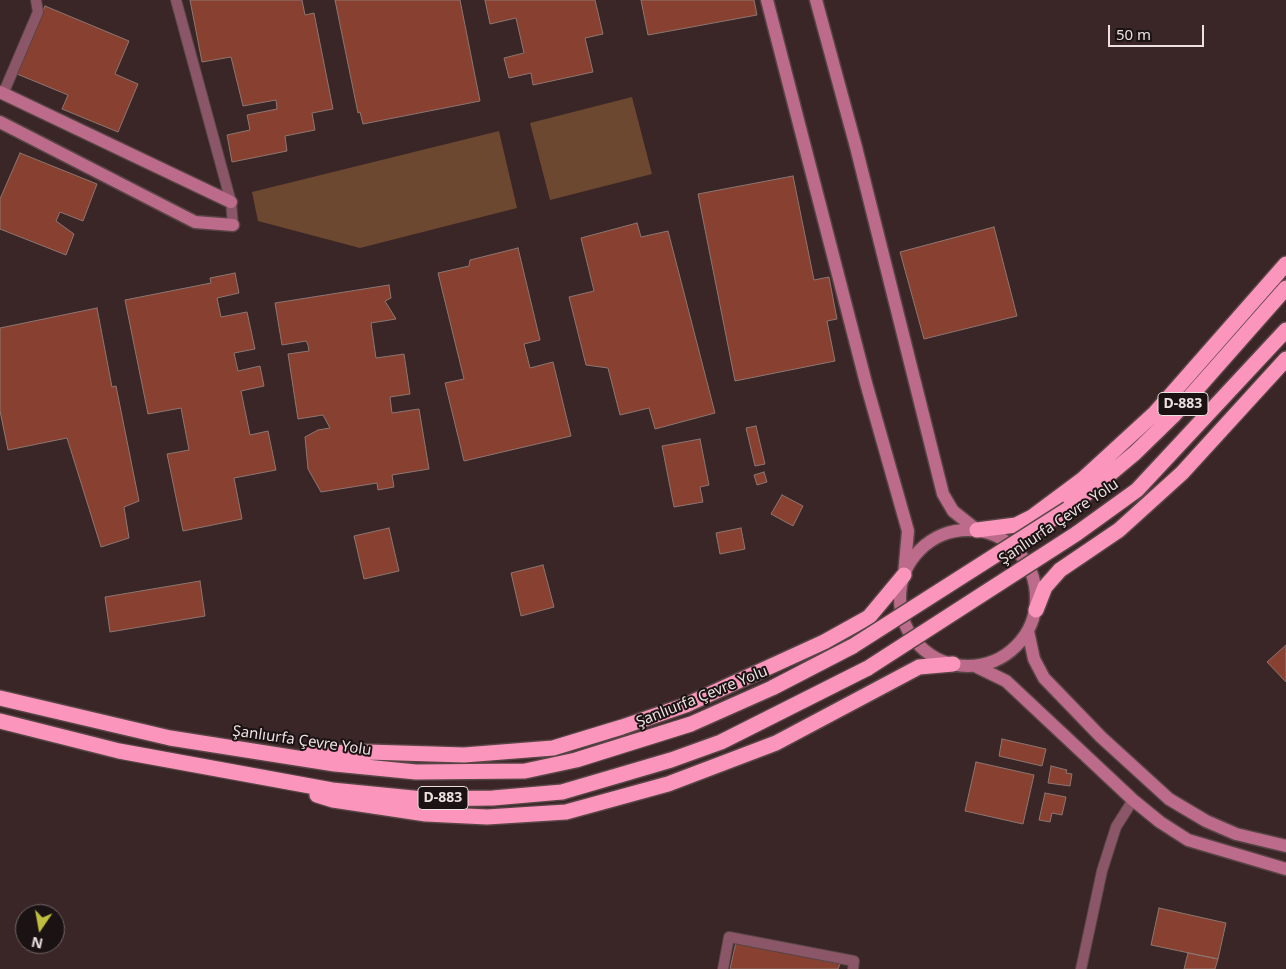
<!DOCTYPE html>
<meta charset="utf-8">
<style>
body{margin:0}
#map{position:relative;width:1286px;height:969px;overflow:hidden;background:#3a2627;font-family:"Noto Sans",sans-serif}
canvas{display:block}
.north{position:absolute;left:15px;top:904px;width:50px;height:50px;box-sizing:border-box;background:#1b1213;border:1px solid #6f6465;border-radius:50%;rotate:192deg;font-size:14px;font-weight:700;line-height:20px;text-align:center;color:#ede0e0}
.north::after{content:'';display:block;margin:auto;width:18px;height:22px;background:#bfbe41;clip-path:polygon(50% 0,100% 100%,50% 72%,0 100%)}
.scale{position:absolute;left:1108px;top:25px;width:96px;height:22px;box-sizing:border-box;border:2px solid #ede0e0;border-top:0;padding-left:6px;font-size:15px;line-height:18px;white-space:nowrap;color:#ede0e0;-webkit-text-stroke:4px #1b1213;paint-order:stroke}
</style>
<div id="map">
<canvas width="1286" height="969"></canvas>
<div class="north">N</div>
<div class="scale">50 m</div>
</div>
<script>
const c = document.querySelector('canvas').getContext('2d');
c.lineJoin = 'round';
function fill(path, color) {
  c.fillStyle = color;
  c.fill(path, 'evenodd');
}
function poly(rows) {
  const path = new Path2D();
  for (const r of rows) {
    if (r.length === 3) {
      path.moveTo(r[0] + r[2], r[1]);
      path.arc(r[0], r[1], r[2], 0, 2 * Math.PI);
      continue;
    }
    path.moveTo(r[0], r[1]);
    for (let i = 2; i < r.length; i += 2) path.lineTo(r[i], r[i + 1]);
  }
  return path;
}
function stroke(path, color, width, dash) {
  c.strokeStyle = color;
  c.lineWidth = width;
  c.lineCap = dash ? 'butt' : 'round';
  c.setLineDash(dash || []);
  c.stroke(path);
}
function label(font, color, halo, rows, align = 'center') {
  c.font = font + ' "Noto Sans",sans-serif';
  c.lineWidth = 4;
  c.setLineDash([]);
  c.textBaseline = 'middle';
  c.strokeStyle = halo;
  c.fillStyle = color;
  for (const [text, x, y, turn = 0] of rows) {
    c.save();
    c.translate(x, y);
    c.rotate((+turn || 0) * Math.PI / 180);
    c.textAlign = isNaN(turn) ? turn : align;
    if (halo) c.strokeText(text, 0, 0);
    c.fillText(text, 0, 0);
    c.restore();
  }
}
fill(poly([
 [632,97,652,174,550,200,530,123],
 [499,131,517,208,360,248,258,221,252,192]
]), '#6d4830');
const building = poly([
 [190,0,302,0,305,15,314,13,333,109,312,113,315,130,285,136,287,151,232,162,227,135,250,130,247,115,277,109,276,100,243,106,231,57,202,62,190,0],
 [335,0,460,0,480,101,363,124,360,112,358,113,335,0],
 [485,0,595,0,603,34,585,38,593,72,533,85,531,73,509,78,504,58,524,53,516,18,490,24,485,0],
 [641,0,754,0,757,15,648,35,641,0],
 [45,6,129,41,115,74,138,84,118,132,62,109,68,95,17,74,45,6],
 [20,153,97,184,83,221,60,212,56,221,74,234,66,255,0,229,0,199,20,153],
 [793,176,814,280,829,277,837,319,827,321,835,361,735,381,698,194,793,176],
 [637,223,641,237,668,231,715,413,655,429,649,408,620,415,608,368,586,365,569,297,594,291,581,238,637,223],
 [994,227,1017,316,924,339,900,252,994,227],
 [518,248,540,340,524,344,530,368,553,362,571,436,464,461,445,383,464,379,438,273,469,266,470,260,518,248],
 [235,273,239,293,217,298,221,317,247,312,255,349,234,353,238,371,260,366,264,386,241,391,250,435,268,431,276,470,234,478,242,519,183,531,167,454,189,450,181,408,148,414,125,300,211,283,210,278,235,273],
 [389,285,391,298,385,301,396,319,371,323,376,358,404,354,410,394,390,397,392,413,419,409,429,469,392,475,394,487,378,490,377,483,321,492,308,469,305,437,318,430,330,428,323,415,298,419,288,354,309,351,308,345,306,341,282,345,275,303,389,285],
 [97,308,112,387,116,386,139,501,124,507,129,538,101,547,67,438,8,450,0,411,0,328,97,308],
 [756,426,765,464,755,466,746,428,756,426],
 [700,439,709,485,700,487,703,502,674,507,662,446,700,439],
 [764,472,767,482,757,485,754,475,764,472],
 [782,495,803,506,793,526,771,514,782,495],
 [389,528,399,571,364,579,354,536,389,528],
 [741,528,745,549,720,554,716,533,741,528],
 [543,565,554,607,521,616,511,573,543,565],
 [200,581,205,616,110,632,105,597,200,581],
 [1286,645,1286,682,1267,662,1286,645],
 [1002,739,1046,749,1042,766,999,756,1002,739],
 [976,762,1034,775,1023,824,965,811,976,762],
 [1051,766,1067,770,1066,773,1072,774,1070,786,1048,783,1051,766],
 [1045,793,1066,797,1062,815,1052,813,1050,822,1039,820,1045,793],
 [1159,908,1226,923,1218,959,1151,945,1159,908],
 [736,942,840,964,838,969,730,969,736,942],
 [1188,953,1218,959,1215,969,1184,969,1188,953]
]);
fill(building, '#884130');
stroke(building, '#8d7671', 1);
const street = poly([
 [176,0,231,202,233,225],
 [3,94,38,12,36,0],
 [723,969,729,937,854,961,853,969],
 [1081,969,1102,871,1116,827,1133,800]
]);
const secondary = poly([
 [767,0,866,383,908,531,904,575],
 [816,0,856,147,943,494,953,511,977,530],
 [0,92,231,202],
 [0,122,195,222,233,225],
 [968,598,68],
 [1028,631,1034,659,1044,678,1101,737,1169,799,1206,821,1236,834,1286,846],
 [975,666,1006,681,1133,800,1160,822,1188,840,1286,869]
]);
const highway = poly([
 [1068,509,1135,453,1173,416,1286,288],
 [977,530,1016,525,1032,517,1083,479,1155,413,1286,264],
 [1076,534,1137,490,1286,330],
 [1036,610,1045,587,1060,570,1119,530,1182,473,1286,359],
 [0,698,170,738,335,764,416,772,525,771,576,760,691,724,772,688,853,646],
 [0,721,119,751,332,790,423,799,493,798,562,792,671,760,721,742,868,668],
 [310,753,368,752,464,755,553,748,622,727,686,705,824,642,869,617,904,575],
 [317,795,333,800,426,814,487,817,566,812,668,784,776,743,919,667,953,664]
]);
stroke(street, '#574445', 12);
stroke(secondary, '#574445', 15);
stroke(highway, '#574445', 18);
stroke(street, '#8a5668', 10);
stroke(secondary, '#bd6b8a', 12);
stroke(highway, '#fb95bb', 15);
const highwayBridge = poly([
 [853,646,1068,509],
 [868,668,1076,534]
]);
stroke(highwayBridge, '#574445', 18, []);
stroke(highwayBridge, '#fb95bb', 15);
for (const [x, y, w] of [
 [1183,404,50],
 [443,798,50]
]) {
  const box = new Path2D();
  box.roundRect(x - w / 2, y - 11.5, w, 23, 4);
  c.fillStyle = '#1b1213';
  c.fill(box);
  stroke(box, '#ede0e0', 1);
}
label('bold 14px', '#ede0e0', null, [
 ["D-883",1183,404],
 ["D-883",443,798]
]);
label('15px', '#ede0e0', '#1b1213', [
 ["Şanlıurfa Çevre Yolu",1059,522,-34],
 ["Şanlıurfa Çevre Yolu",702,697,-22],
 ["Şanlıurfa Çevre Yolu",302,741,8]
]);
</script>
